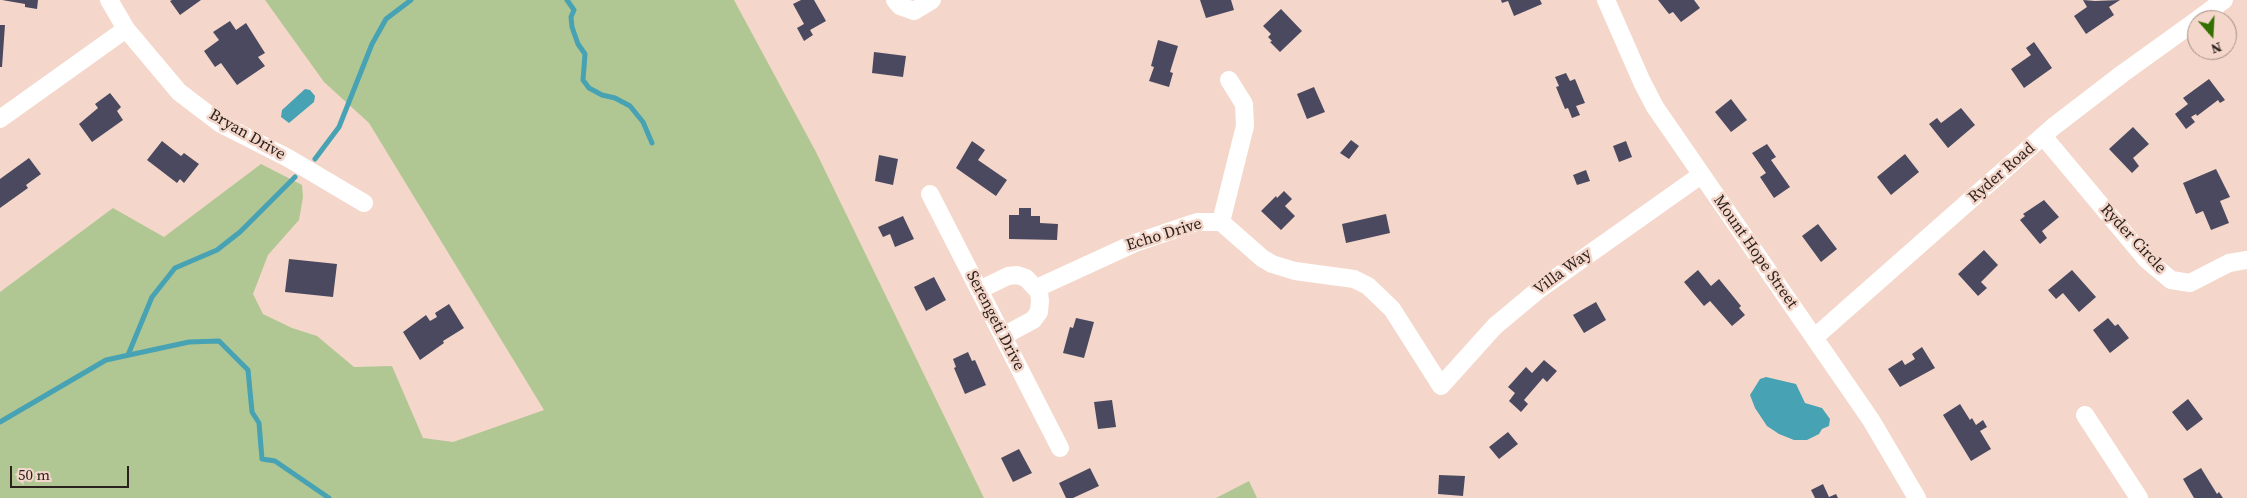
<!DOCTYPE html>
<style>
body{margin:0}
#map{position:relative;width:2247px;height:498px;overflow:hidden;background:#f4d7ca;font-family:"Source Serif 4",serif}
canvas{display:block}
.north{position:absolute;left:2187px;top:10px;width:50px;height:50px;box-sizing:border-box;background:#f4d7ca;border:1px solid #a48f85;border-radius:50%;rotate:161deg;font-size:14px;font-weight:700;line-height:20px;text-align:center;color:#2c221d}
.north::after{content:'';display:block;margin:auto;width:18px;height:22px;background:#347001;clip-path:polygon(50% 0,100% 100%,50% 72%,0 100%)}
.scale{position:absolute;left:10px;top:466px;width:119px;height:22px;box-sizing:border-box;border:2px solid #2c221d;border-top:0;padding-left:6px;font-size:15px;line-height:18px;white-space:nowrap;color:#2c221d;-webkit-text-stroke:4px #f4d7ca;paint-order:stroke}
</style>
<div id="map">
<canvas width="2247" height="498"></canvas>
<div class="north">N</div>
<div class="scale">50 m</div>
</div>
<script>
const c = document.querySelector('canvas').getContext('2d');
c.lineJoin = 'round';
function fill(path, color) {
  c.fillStyle = color;
  c.fill(path, 'evenodd');
}
function poly(rows) {
  const path = new Path2D();
  for (const r of rows) {
    path.moveTo(r[0], r[1]);
    for (let i = 2; i < r.length; i += 2) path.lineTo(r[i], r[i + 1]);
  }
  return path;
}
function stroke(path, color, width, dash) {
  c.strokeStyle = color;
  c.lineWidth = width;
  c.lineCap = dash ? 'butt' : 'round';
  c.setLineDash(dash || []);
  c.stroke(path);
}
function label(font, color, halo, rows, align = 'center') {
  c.font = font + ' "Source Serif 4",serif';
  c.lineWidth = 5;
  c.setLineDash([]);
  c.textBaseline = 'middle';
  c.strokeStyle = halo;
  c.fillStyle = color;
  for (const [text, x, y, turn = 0] of rows) {
    c.save();
    c.translate(x, y);
    c.rotate((+turn || 0) * Math.PI / 180);
    c.textAlign = isNaN(turn) ? turn : align;
    if (halo) c.strokeText(text, 0, 0);
    c.fillText(text, 0, 0);
    c.restore();
  }
}
fill(poly([
 [265,0,734,0,816,152,984,498,0,498,0,292,113,208,164,237,261,164,302,185,303,197,299,220,268,255,253,294,263,314,292,328,317,336,354,367,392,366,423,438,453,442,544,410,369,123,324,82],
 [1249,481,1257,498,1216,498]
]), '#b1c793');
fill(poly([
 [305,89,310,90,315,96,314,102,289,123,281,117,282,110],
 [1766,377,1796,384,1805,403,1822,408,1830,419,1829,426,1822,429,1819,434,1807,440,1794,440,1779,434,1767,426,1755,408,1750,395,1760,379]
]), '#47a2b3');
stroke(poly([
 [567,0,574,10,571,17,572,27,578,44,585,54,583,80,589,88,602,95,615,98,630,106,643,122,652,143],
 [315,159,339,127,372,44,386,19,411,0],
 [128,355,152,297,175,268,217,250,240,232,295,177],
 [0,422,106,360,189,342,219,341,248,370,252,412,259,423,262,459,275,461,329,498]
]), '#47a2b3', 5);
fill(poly([
 [2,0,38,0,37,9,25,7,25,4],
 [172,0,201,0,180,15,170,1],
 [801,0,814,0,826,21,810,30,813,35,804,41,797,28,804,24,793,4],
 [1200,0,1231,0,1234,10,1206,18],
 [1501,0,1540,0,1542,4,1514,16,1508,1,1502,3],
 [1658,0,1694,0,1700,8,1681,22,1673,12,1669,14],
 [2083,0,2095,1,2120,0,2109,7,2114,15,2086,34,2074,16,2087,7],
 [1281,9,1302,31,1280,52,1270,42,1272,41,1268,37,1271,34,1263,26],
 [230,21,236,30,246,23,265,53,258,57,265,66,237,85,221,63,215,67,204,51,219,40,213,32],
 [0,25,5,25,2,67,0,67],
 [1158,40,1178,46,1170,72,1173,73,1169,87,1149,81,1154,67,1151,66],
 [2034,42,2052,68,2024,88,2011,69,2031,55,2026,48],
 [874,52,906,56,903,77,872,73],
 [1566,73,1570,81,1575,79,1585,103,1576,106,1580,115,1572,118,1568,108,1565,109,1556,87,1559,86,1555,77],
 [2209,79,2225,100,2220,103,2218,100,2197,116,2196,114,2191,117,2195,122,2186,129,2175,114,2188,104,2183,98],
 [1314,87,1325,112,1307,119,1297,94],
 [110,93,121,107,117,111,123,120,92,142,79,124,98,108,95,104],
 [1731,99,1747,120,1731,132,1715,112],
 [1961,108,1975,125,1948,148,1929,124,1937,118,1941,123],
 [2133,127,2149,144,2133,158,2139,166,2132,173,2109,149],
 [1351,140,1359,146,1349,159,1340,153],
 [162,141,181,156,184,153,199,164,184,183,180,179,177,183,147,160],
 [972,141,985,150,978,160,1007,180,996,196,956,168],
 [1626,141,1632,157,1619,162,1613,146],
 [1767,144,1776,157,1771,160,1790,187,1774,198,1760,177,1766,173,1752,153],
 [1905,154,1919,172,1891,195,1877,177],
 [879,155,898,159,893,185,875,181],
 [29,158,41,174,26,185,28,188,0,208,0,179],
 [2216,169,2230,197,2220,201,2229,223,2211,230,2203,211,2196,214,2183,183],
 [1586,170,1590,181,1577,185,1573,175],
 [1284,191,1292,199,1285,206,1295,216,1281,230,1261,211,1276,196,1277,198],
 [2044,200,2059,217,2042,231,2047,238,2040,244,2020,220,2025,216,2023,214],
 [1019,208,1031,208,1031,216,1040,216,1040,223,1058,224,1057,240,1009,239,1009,215,1019,215],
 [1386,214,1390,233,1346,243,1342,224],
 [903,216,914,239,895,247,890,234,883,237,878,227],
 [1818,224,1837,249,1821,262,1802,236],
 [1984,250,1998,265,1981,282,1987,288,1978,296,1958,274],
 [289,259,337,264,333,297,285,292],
 [1698,270,1711,286,1719,279,1741,306,1739,308,1745,315,1732,326,1710,301,1704,306,1684,282],
 [2072,270,2096,297,2079,312,2063,293,2056,299,2048,290],
 [934,277,946,300,926,311,914,287],
 [1596,302,1606,320,1584,333,1573,315],
 [449,304,464,328,443,341,444,343,420,360,403,332,426,315,430,321,437,317,435,313],
 [1076,318,1094,322,1084,358,1063,353,1070,327,1073,328],
 [2108,318,2115,326,2118,324,2129,338,2110,353,2093,330],
 [1922,347,1935,368,1900,387,1888,369,1902,360,1905,365,1915,359,1912,354],
 [968,352,972,361,975,360,986,385,965,394,954,368,956,367,953,359],
 [1544,360,1557,371,1547,382,1543,378,1524,400,1528,404,1521,412,1509,401,1515,393,1508,387,1526,367,1532,373],
 [2188,399,2203,419,2187,431,2172,412],
 [1112,400,1116,427,1098,429,1094,402],
 [1960,404,1970,420,1972,418,1976,425,1983,420,1987,427,1980,431,1991,449,1971,461,1943,415],
 [1508,432,1518,444,1499,459,1489,447],
 [1019,449,1032,473,1013,482,1001,458],
 [1090,468,1099,486,1073,498,1066,498,1059,483],
 [2201,468,2217,494,2219,492,2223,498,2194,498,2183,479],
 [1439,475,1465,476,1463,496,1438,494],
 [1823,484,1829,497,1836,494,1838,498,1815,498,1811,490]
]), '#4b495f');
stroke(poly([
 [109,0,126,29,179,92,221,124,288,158,364,203],
 [895,0,900,6,914,11,932,0],
 [1606,0,1642,82,1655,107,1871,420,1917,498],
 [2197,20,2224,0],
 [0,119,126,29],
 [2043,136,2146,259,2171,280,2190,283,2229,263,2247,260],
 [930,194,1060,448],
 [1221,222,1245,126,1244,104,1229,80],
 [1037,288,1135,243,1197,222,1221,222,1262,258,1272,264,1295,271,1354,279,1368,286,1392,309,1441,386,1495,326,1537,291,1701,175],
 [979,290,1008,276,1017,275,1026,278,1039,292,1040,301,1039,312,1033,320,1003,336],
 [1815,337,2053,127,2122,74,2197,20],
 [2085,415,2139,498]
]), '#fff', 18);
label('16px', '#2c221d', '#f4d7ca', [
 ["Bryan Drive",247,135,30],
 ["Ryder Road",2002,173,-41],
 ["Echo Drive",1164,235,-17],
 ["Ryder Circle",2133,239,47],
 ["Mount Hope Street",1755,252,55],
 ["Villa Way",1563,272,-36],
 ["Serengeti Drive",995,321,63]
]);
</script>
